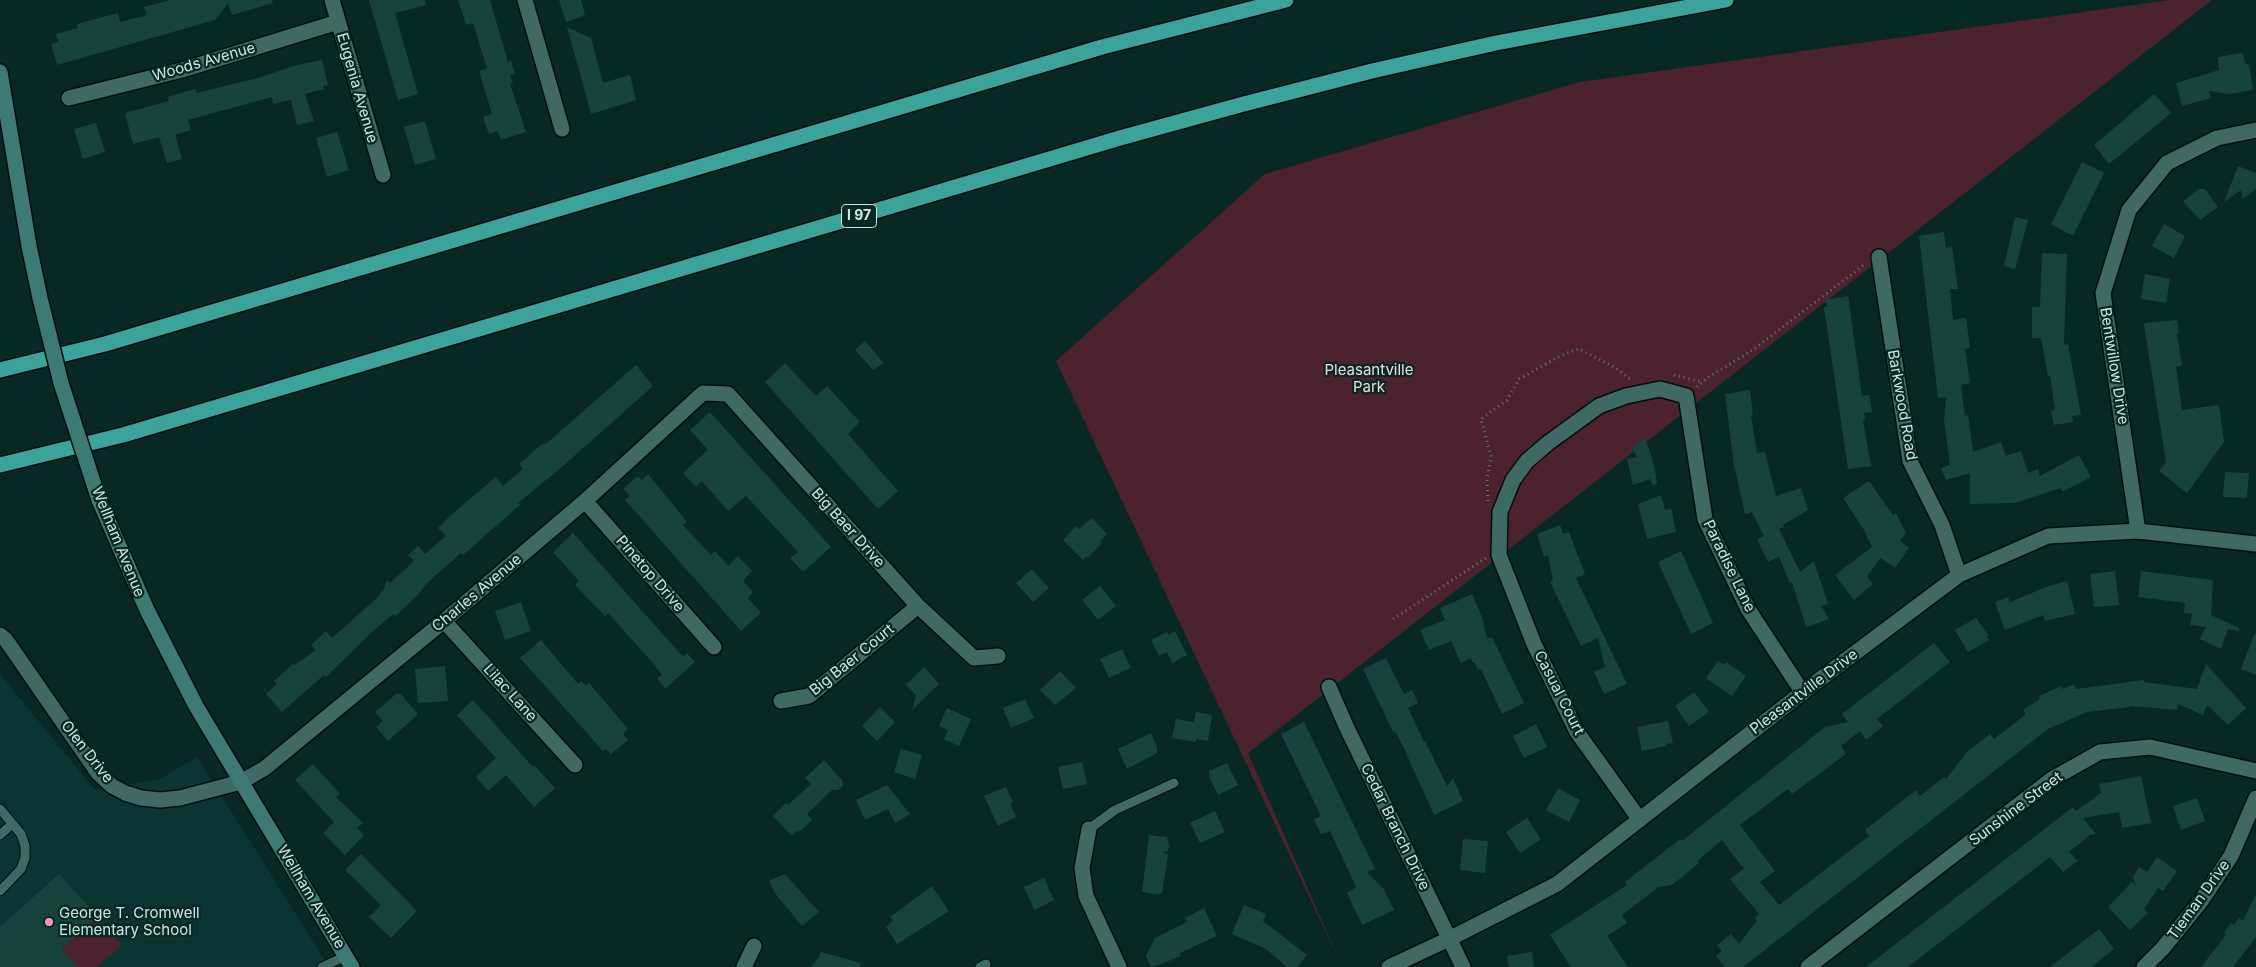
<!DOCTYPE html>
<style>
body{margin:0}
canvas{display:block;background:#072825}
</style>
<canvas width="2256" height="967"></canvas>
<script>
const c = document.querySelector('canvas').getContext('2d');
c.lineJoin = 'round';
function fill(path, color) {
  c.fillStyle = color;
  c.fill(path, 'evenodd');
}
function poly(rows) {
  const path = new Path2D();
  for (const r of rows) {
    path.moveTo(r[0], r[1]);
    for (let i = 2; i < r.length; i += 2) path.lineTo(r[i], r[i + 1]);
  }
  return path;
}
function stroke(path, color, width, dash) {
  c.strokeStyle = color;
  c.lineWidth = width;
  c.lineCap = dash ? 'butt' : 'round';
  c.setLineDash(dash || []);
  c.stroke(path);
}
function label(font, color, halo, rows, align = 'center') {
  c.font = font + ' Inter,sans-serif';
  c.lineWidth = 4.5;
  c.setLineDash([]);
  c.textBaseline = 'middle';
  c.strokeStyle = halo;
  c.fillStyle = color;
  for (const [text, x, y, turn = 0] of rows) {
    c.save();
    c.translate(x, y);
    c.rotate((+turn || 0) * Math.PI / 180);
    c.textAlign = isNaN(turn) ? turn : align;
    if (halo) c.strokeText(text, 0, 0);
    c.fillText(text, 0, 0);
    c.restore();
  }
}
fill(poly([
 [0,674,95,790,160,779,197,757,329,967,0,967]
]), '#0a3532');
fill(poly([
 [2170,0,2212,0,1248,753,1340,962,1056,361,1265,174,1580,82],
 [98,917,122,945,97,967,77,967,61,949]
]), '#4c222f');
fill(poly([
 [170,0,272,0,273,3,232,15,228,3,215,20,57,65,51,44,58,42,56,34,78,28,77,24,118,13,120,22,147,15,144,7],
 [369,0,425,0,426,5,395,13,418,94,398,100],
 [458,0,490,0,508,62,511,61,515,74,510,75,513,83,510,84,526,132,501,140,498,131,489,134,483,117,492,114,479,71,487,68,473,23,466,25],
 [559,0,581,0,585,15,566,22],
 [567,27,591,38,603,83,630,75,636,100,591,114],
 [2243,53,2245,63,2249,65,2253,90,2229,94,2209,91,2211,98,2182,106,2176,83,2219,70,2218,57],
 [322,60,328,85,323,86,324,89,305,94,314,121,297,125,291,100,273,104,272,97,188,120,191,130,175,135,182,159,167,163,159,137,133,144,125,113,169,101,168,97,178,94,195,89,197,93,258,78,293,66],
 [2154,94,2171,113,2109,164,2094,145],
 [425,121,436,159,415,165,404,127],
 [96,123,105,152,83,159,74,129],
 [337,132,349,170,327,177,316,138],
 [2082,162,2104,173,2073,236,2051,224],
 [2238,166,2256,173,2256,189,2243,199,2241,190,2224,202],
 [2199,189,2205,189,2218,207,2200,220,2183,201],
 [2015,217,2028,220,2015,269,2004,266],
 [2164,224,2185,236,2174,258,2152,246],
 [1944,232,1946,248,1952,247,1958,289,1950,289,1953,320,1966,318,1970,348,1965,349,1970,383,1961,385,1965,416,1968,415,1973,452,2001,442,2006,456,2021,451,2028,473,2038,469,2040,476,2079,455,2091,477,2062,492,2061,488,2015,503,1970,504,1970,473,1946,480,1941,468,1950,465,1944,420,1946,397,1938,398,1919,236],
 [2042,253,2067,254,2064,345,2068,344,2081,415,2072,416,2073,422,2054,425,2051,411,2055,410,2050,375,2048,376,2041,338,2032,338,2032,307,2040,307],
 [2145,274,2170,279,2166,303,2141,299],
 [1848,296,1862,396,1869,395,1872,412,1864,413,1865,420,1863,421,1871,466,1848,469,1824,307,1827,307,1825,300],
 [2177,320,2179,333,2177,333,2182,366,2176,367,2182,410,2219,405,2224,442,2187,493,2159,471,2166,463,2164,449,2144,325,2145,323],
 [865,341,884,363,873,370,855,350],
 [785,363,816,396,827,386,860,422,848,434,898,491,878,509,765,382],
 [636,365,653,386,563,466,518,503,520,505,463,555,461,553,427,583,417,596,395,616,393,614,370,634,326,677,324,675,282,712,266,694,277,684,274,681,293,664,295,665,316,650,311,645,326,631,332,638,377,598,384,589,387,580,390,583,414,561,408,555,418,546,425,554,446,536,438,528,451,515,496,477,503,486,523,469,519,464,541,445,547,443],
 [1750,390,1753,415,1751,415,1757,453,1765,452,1776,496,1801,488,1808,510,1783,525,1784,527,1779,529,1800,572,1814,561,1828,604,1821,606,1829,619,1806,627,1792,582,1790,583,1779,557,1768,562,1757,539,1764,536,1752,512,1745,514,1734,465,1725,394],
 [710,412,831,547,803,572,790,558,798,552,746,496,728,511,702,481,696,487,683,473,708,450,690,430],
 [1645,437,1654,465,1657,484,1653,485,1650,479,1633,485,1627,459,1637,457,1632,449],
 [2225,472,2249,473,2247,498,2223,497],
 [648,474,687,522,683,525,711,555,715,551,728,566,738,556,752,571,743,581,753,592,748,598,761,613,741,631,625,500,630,496,623,489,638,476,642,480],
 [1869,481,1893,515,1896,513,1906,533,1900,541,1909,548,1895,568,1881,558,1867,576,1873,584,1854,600,1835,575,1872,547,1864,530,1843,498],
 [1661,495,1665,510,1671,508,1676,532,1647,539,1638,504],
 [1092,518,1107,534,1100,541,1102,543,1088,558,1087,556,1083,560,1063,540,1076,526,1079,529],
 [1560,525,1563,534,1569,532,1585,574,1576,578,1627,684,1604,694,1594,672,1605,667,1598,638,1581,646,1550,582,1553,580,1548,555,1544,557,1537,534],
 [573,533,683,657,687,653,695,662,665,689,657,679,662,675,652,662,608,613,605,616,575,585,579,581,553,552],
 [1681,551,1713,623,1691,634,1658,562],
 [1032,569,1049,588,1033,602,1016,583],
 [2115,571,2119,605,2094,607,2090,574],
 [2141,571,2213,580,2211,615,2239,628,2239,631,2228,629,2221,649,2200,639,2206,627,2190,625,2192,614,2184,613,2185,603,2138,597],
 [2067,581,2075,614,2045,621,2043,615,2005,630,1995,602,2008,597,2010,602,2049,586],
 [1100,586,1116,606,1098,620,1082,600],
 [1472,594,1482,617,1487,639,1492,637,1524,703,1502,714,1481,669,1478,670,1474,662,1472,662,1471,658,1461,663,1451,641,1429,650,1420,630,1445,620,1440,608],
 [521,602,531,631,505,640,495,611],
 [1976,618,1989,636,1987,637,1989,640,1968,652,1955,630],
 [1175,631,1187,655,1172,663,1167,652,1159,656,1151,640,1167,632,1168,635],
 [2255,633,2256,633,2256,675,2241,669],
 [541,640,578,684,581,681,586,686,589,683,628,729,623,734,628,740,611,754,606,749,603,751,520,658],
 [1934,643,1950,662,1877,719,1883,726,1866,740,1860,731,1841,746,1846,754,1792,794,1788,789,1740,825,1775,871,1760,882,1779,905,1869,836,1865,830,1916,790,1920,796,1944,777,1946,779,1967,752,1990,734,1994,739,2026,714,2023,710,2040,699,2039,696,2061,686,2062,689,2074,684,2076,689,2144,680,2144,682,2197,689,2206,664,2246,708,2228,725,2207,705,2203,715,2178,704,2177,710,2130,706,2130,707,2087,712,2048,729,1743,967,1725,967,1716,956,1722,951,1717,945,1731,934,1739,944,1757,921,1755,917,1759,914,1730,879,1746,867,1743,868,1722,840,1697,861,1699,863,1672,885,1659,887,1622,915,1627,923,1607,936,1628,967,1571,967,1550,935,1627,885,1625,882,1680,839,1682,841,1825,727,1848,722,1842,714],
 [1122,649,1131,668,1109,678,1100,659],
 [1386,658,1404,694,1412,690,1418,703,1408,708,1424,742,1425,741,1447,786,1453,778,1463,801,1434,815,1402,744,1395,731,1393,732,1363,669],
 [1718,661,1724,665,1726,662,1746,676,1732,696,1706,678],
 [445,666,448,701,418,703,415,669],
 [924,667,939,684,912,710,916,695,906,685],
 [1060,671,1076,688,1055,705,1040,690],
 [1694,692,1709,712,1689,726,1675,706],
 [396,694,401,694,418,714,388,741,376,727,383,721,375,712],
 [1025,699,1034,718,1011,728,1003,708],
 [473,700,533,767,534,765,555,788,534,807,506,775,488,791,476,777,496,758,457,715],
 [880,707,895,722,877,741,862,726],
 [947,708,971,719,959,746,944,739,948,730,939,726],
 [1196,712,1212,715,1208,741,1196,739,1196,742,1172,738,1176,719,1194,722],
 [1668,721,1673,743,1666,744,1666,746,1642,751,1637,727],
 [1304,722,1375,869,1367,872,1383,888,1394,910,1362,925,1347,893,1356,887,1330,831,1321,834,1314,819,1321,816,1281,734],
 [1536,724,1547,747,1524,758,1513,736],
 [1151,733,1157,747,1157,753,1127,769,1118,749],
 [901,749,922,755,915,779,894,772],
 [824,760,842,780,843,786,838,790,832,790,807,814,812,820,799,832,798,830,792,836,773,816,786,803,788,805,811,784,805,778],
 [1082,762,1087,784,1063,789,1058,767],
 [1227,763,1238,785,1218,795,1209,777,1209,771],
 [313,764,340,794,336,797,363,823,357,828,364,835,345,855,323,833,334,822,295,780],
 [2141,776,2151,823,2122,828,2119,812,2083,818,2096,834,2090,835,2069,852,2078,861,2063,872,2050,857,1908,967,1866,967,2073,807,2076,811,2101,793,2099,784],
 [887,785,910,814,895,823,888,809,865,820,856,800],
 [1006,787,1013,802,1010,803,1016,817,998,826,984,796],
 [1558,788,1580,800,1569,822,1546,810],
 [2197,798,2205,821,2181,830,2173,806],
 [1215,811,1225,832,1200,843,1190,823],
 [1527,818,1541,839,1520,853,1506,832],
 [1149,835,1167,837,1169,845,1168,851,1162,852,1168,855,1162,893,1154,894,1142,892],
 [1463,839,1488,841,1485,873,1460,870],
 [361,854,417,911,391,938,369,917,381,905,345,870],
 [2157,857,2177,871,2163,891,2158,888,2144,909,2148,913,2130,930,2108,907,2132,882,2136,887,2133,877,2139,867,2147,872],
 [59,874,98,917,61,949,77,967,0,967,0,927],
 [785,874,819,912,802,926,774,892,769,881],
 [1044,878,1054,900,1034,910,1024,887],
 [932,886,949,911,897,944,886,927,893,921,890,917],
 [2256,894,2256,937,2233,967,2201,967,2226,935,2224,933,2231,923,2234,925,2239,918,2243,921],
 [1244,905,1266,914,1263,921,1307,955,1297,967,1287,967,1266,949,1232,934],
 [1204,908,1217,936,1180,953,1181,956,1164,963,1151,967,1146,956,1155,938,1187,922,1185,918],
 [2099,929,2114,949,2092,967,2050,967],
 [821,952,861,963,860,967,811,967,819,957],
 [1532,952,1534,967,1509,967,1507,956]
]), '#18423e');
const lane = poly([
 [0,809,21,834,25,846,25,858,21,869,0,891],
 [1089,829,1115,810,1174,783],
 [0,835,12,824],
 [322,967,346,956],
 [980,967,986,964]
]);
const street = poly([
 [332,0,383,175],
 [525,0,562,129],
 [69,98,182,70,338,22],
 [1879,257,1910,461,1942,525,1959,575],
 [585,501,714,647],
 [2138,531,2103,293,2129,210,2167,163,2217,138,2256,130],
 [444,621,575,765],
 [0,635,6,640,98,773,112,786,125,793,141,798,160,800,180,798,241,782,265,768,444,621,585,501,703,393,728,394,918,606,974,658,998,656],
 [1329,687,1346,726,1463,967],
 [781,701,809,696,918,606],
 [1640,820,1577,732,1534,644,1499,555,1500,512,1513,480,1527,461,1548,443,1599,406,1626,396,1660,389,1686,396,1705,519,1748,609,1803,693],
 [1089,829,1082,868,1086,896,1119,967],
 [744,967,754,946],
 [1389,967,1449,939,1557,884,1807,689,1959,575,2048,536,2138,531,2256,544],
 [1808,967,2052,779,2100,752,2150,747,2256,771],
 [2144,967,2163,948,2201,901,2231,856,2256,798]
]);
const secondary = poly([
 [0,72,29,246,40,298],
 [99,500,147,610,196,706,352,967]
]);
const highway = poly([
 [0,370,105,344,1102,47,1286,0],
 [0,465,123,435,1120,138,1240,105,1372,71,1496,43,1726,0]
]);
stroke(lane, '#000f0d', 11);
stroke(street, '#000f0d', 18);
stroke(secondary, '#000f0d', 18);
stroke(highway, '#000f0d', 18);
stroke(poly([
 [1674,375,1702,382],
 [1697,387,1707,378,1754,349,1865,264],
 [1488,501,1487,479,1491,456,1481,419,1507,400,1519,379,1562,355,1579,349,1616,368,1629,378,1633,377],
 [1393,619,1486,558]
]), '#5d7976', 3, [1, 4]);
stroke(lane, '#3f6964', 9);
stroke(street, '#3f6964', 15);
stroke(secondary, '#3e7a74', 15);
stroke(highway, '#3ca39a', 15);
const secondaryBridge = poly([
 [40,298,61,383,99,500]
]);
stroke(secondaryBridge, '#000f0d', 18, []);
stroke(secondaryBridge, '#3e7a74', 15);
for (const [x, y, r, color] of [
 [49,922,5,"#f19ab2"]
]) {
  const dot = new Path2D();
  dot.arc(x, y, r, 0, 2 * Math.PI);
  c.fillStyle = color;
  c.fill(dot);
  stroke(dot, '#072825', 2);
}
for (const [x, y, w] of [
 [859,216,35]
]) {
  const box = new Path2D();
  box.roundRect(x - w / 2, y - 11.5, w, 23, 4);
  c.fillStyle = '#072825';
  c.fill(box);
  stroke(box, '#d1e7e4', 1);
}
label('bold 14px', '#d1e7e4', null, [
 ["I 97",859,216]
]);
label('15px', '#d1e7e4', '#072825', [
 ["Woods Avenue",204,62,-16],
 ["Eugenia Avenue",357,88,74],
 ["Bentwillow Drive",2114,366,81],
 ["Barkwood Road",1902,405,80],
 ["Big Baer Drive",848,528,48],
 ["Wellham Avenue",118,542,68],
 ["Paradise Lane",1729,566,64],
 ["Pinetop Drive",650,574,49],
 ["Charles Avenue",477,593,-40],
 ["Big Baer Court",852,660,-39],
 ["Pleasantville Drive",1804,692,-37],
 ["Lilac Lane",510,693,48],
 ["Casual Court",1559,693,63],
 ["Olen Drive",87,752,52],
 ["Sunshine Street",2016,809,-37],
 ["Cedar Branch Drive",1395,827,64],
 ["Wellham Avenue",311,897,59],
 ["Tieman Drive",2199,900,-54]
]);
label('15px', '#f2dadf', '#072825', [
 ["Pleasantville",1369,370],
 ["Park",1369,387]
]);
label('15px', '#d1e7e4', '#072825', [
 ["George T. Cromwell",59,913],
 ["Elementary School",59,930]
], 'left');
</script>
